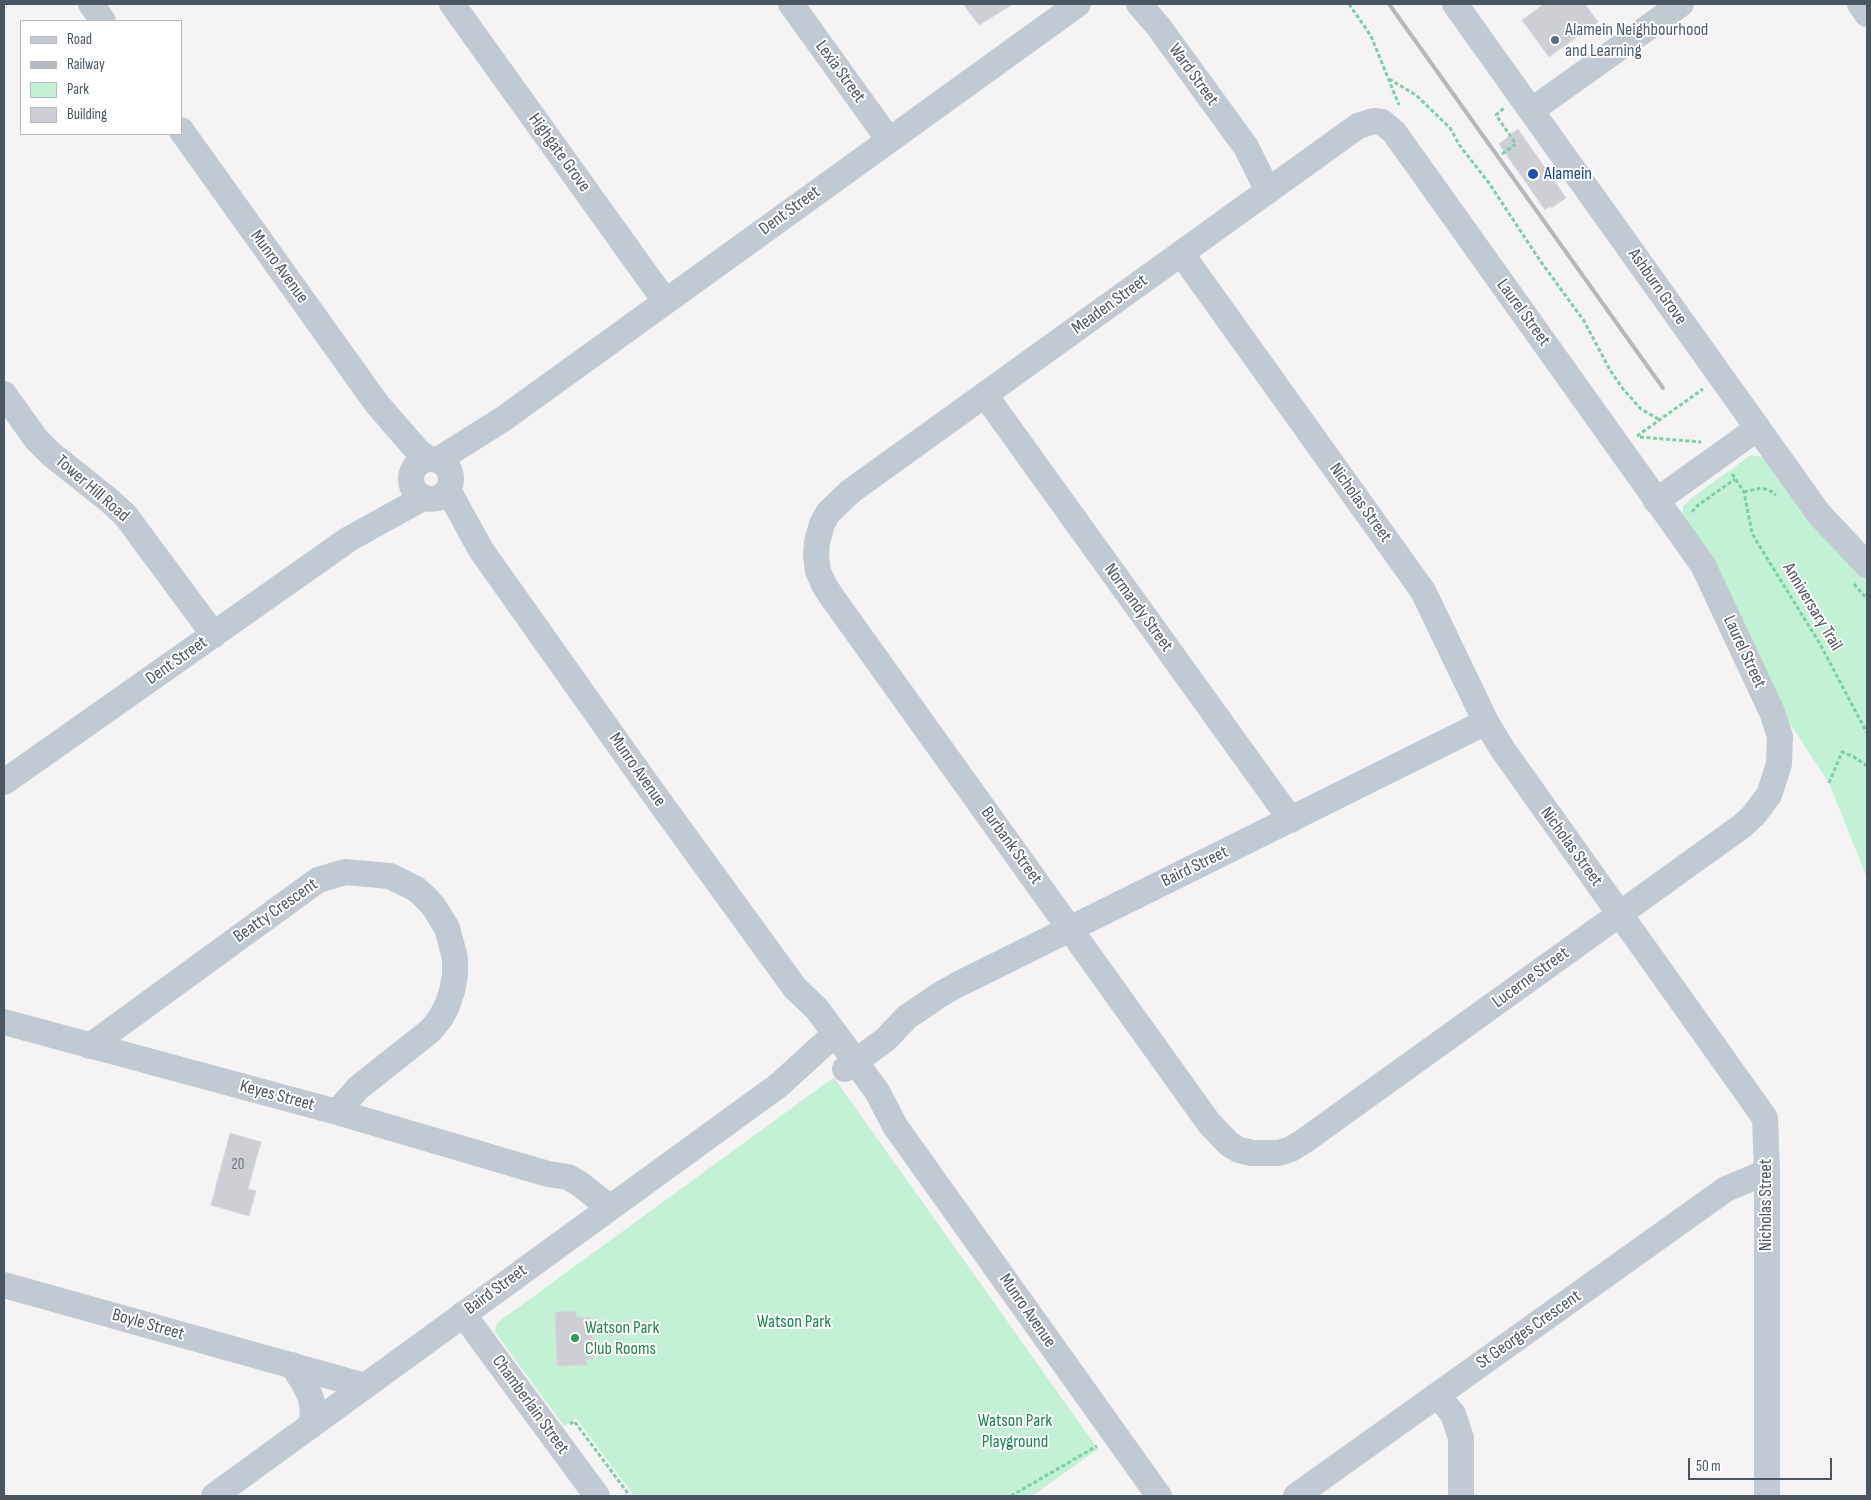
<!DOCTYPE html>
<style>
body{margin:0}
#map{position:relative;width:1871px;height:1500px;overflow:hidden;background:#f5f3f3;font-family:"Sofia Sans Condensed",sans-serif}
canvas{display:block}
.frame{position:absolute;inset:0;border:5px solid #4a5661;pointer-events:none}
.legend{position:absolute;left:20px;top:20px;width:162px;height:115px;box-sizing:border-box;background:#fff;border:1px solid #b7bbc0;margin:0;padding:6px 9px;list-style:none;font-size:15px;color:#4a5661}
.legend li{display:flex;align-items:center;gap:10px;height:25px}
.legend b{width:25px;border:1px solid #b7bbc0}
.scale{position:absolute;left:1688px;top:1458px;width:144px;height:22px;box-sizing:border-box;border:2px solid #4a5661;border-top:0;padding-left:6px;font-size:15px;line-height:18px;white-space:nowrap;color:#4a5661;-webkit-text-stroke:4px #fff;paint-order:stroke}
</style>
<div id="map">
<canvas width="1871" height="1500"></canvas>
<div class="frame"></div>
<ul class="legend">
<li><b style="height:6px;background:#c1cad2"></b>Road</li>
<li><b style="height:6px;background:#b5b8bd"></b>Railway</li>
<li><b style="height:14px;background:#c3f1d5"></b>Park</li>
<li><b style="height:14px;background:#cdcfd5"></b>Building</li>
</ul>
<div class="scale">50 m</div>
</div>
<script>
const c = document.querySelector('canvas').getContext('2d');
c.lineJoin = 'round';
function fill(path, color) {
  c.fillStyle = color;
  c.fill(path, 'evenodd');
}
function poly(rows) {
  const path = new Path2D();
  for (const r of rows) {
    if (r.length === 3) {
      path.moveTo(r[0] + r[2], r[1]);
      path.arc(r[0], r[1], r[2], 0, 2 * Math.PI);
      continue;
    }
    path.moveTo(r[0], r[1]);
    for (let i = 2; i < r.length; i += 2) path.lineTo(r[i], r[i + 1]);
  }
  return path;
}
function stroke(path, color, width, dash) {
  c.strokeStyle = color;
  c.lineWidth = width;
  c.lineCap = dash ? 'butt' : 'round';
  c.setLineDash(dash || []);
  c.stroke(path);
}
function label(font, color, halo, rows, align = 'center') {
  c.font = font + ' "Sofia Sans Condensed",sans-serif';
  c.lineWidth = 4;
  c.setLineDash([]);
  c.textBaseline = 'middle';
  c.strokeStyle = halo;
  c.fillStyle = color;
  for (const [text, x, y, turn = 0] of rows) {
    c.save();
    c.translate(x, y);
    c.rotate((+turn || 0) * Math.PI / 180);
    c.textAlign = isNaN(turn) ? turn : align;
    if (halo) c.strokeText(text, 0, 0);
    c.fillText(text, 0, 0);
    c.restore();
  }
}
fill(poly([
 [1751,455,1763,457,1814,522,1867,579,1867,878,1829,783,1785,716,1683,516,1683,507,1690,499],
 [833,1078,835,1079,1098,1449,1032,1496,634,1496,576,1418,564,1426,495,1332,497,1323]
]), '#c3f1d5');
const building = poly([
 [963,4,1013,4,979,25,963,4],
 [1544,4,1585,4,1598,22,1549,57,1522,20,1544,4],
 [1518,129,1566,198,1551,208,1550,206,1545,210,1499,144,1518,129],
 [230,1133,261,1142,248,1189,256,1191,249,1216,211,1205,230,1133],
 [576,1311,576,1317,593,1318,593,1359,586,1359,587,1365,557,1366,555,1312,576,1311]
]);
fill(building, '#cdcfd5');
stroke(building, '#d7d9de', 1);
stroke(poly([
 [1349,4,1371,36,1399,105],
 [1389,79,1416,95,1450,128,1460,146,1489,183,1539,259,1584,321,1610,370,1623,389,1641,409,1660,420],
 [1502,154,1516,144,1496,115,1504,108],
 [1637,436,1703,389],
 [1640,437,1701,442],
 [1732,474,1744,492,1752,533,1757,542,1820,644,1867,733],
 [1744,492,1761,488,1769,490,1776,495],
 [1692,512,1697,506,1735,479],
 [1854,584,1867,599],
 [1829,783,1842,752,1854,757,1867,766],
 [570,1424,574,1421,630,1496],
 [1011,1496,1097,1446]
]), '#7ad0a6', 3, [4, 2.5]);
stroke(poly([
 [91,4,103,21],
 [452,4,665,301],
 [791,4,889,140],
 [1139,4,1158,26,1246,147,1268,191],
 [1455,4,1819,514,1867,565],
 [1860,4,1867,14],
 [1532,110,1681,4],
 [1374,121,1382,122,1394,132,1703,565,1772,712,1780,736,1779,764,1769,795,1753,816,1742,826,1304,1141,1291,1149,1279,1153,1252,1153,1239,1150,1229,1144,1209,1123,834,600,824,585,818,571,816,556,817,542,822,524,828,513,851,491,1358,126,1374,121],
 [181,130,377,404,417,450,428,459],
 [1181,253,1423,591,1486,722,1503,750,1765,1118,1767,1172,1767,1496],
 [4,394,36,439,51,454,110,501,126,516,214,635],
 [985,395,1291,820],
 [431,479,20],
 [438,460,503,419,1078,4],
 [448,490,481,550,651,790,795,988,817,1009,845,1047,878,1093,895,1126,1159,1496],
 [1656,501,1758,428],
 [4,782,349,539,423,498],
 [4,1022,337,1112,548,1174,568,1177,580,1184,610,1208],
 [90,1046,318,880,345,872,390,876,416,889,425,897,434,907,447,928,455,958,455,975,452,991,447,1006,440,1019,430,1031,358,1088,337,1112],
 [845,1069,885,1040,907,1017,941,994,957,985,1486,722],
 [4,1285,365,1386],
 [463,1314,597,1496],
 [292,1365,304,1383,311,1398,313,1413,311,1426],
 [1437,1395,1453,1414,1461,1438,1461,1496],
 [214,1496,779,1085,826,1042,836,1035],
 [1296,1496,1726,1189,1767,1172]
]), '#c1cad2', 26);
stroke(poly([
 [1389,4,1663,388]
]), '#b5b8bd', 4);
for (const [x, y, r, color] of [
 [1555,40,5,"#5c6f8a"],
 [1533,174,6,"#1a4fb4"],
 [575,1338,5,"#2e9e5b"]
]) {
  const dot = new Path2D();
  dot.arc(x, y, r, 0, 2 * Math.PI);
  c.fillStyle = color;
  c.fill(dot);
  stroke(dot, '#fff', 2);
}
label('15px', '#6b747e', null, [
 ["20",238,1165]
]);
label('18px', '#4e5e75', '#fff', [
 ["Alamein Neighbourhood",1565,30],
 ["and Learning",1565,51]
], 'left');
label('18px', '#4a5661', '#fff', [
 ["Lexia Street",840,72,54],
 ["Ward Street",1193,75,54],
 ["Highgate Grove",559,153,54],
 ["Dent Street",790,211,-36],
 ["Munro Avenue",279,267,54],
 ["Ashburn Grove",1657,287,55],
 ["Meaden Street",1110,305,-36],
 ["Laurel Street",1523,313,54],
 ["Tower Hill Road",92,489,41],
 ["Nicholas Street",1360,503,54],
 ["Anniversary Trail",1812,607,59],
 ["Normandy Street",1138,608,54],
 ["Laurel Street",1744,652,65],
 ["Dent Street",177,661,-35],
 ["Munro Avenue",637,770,55],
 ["Burbank Street",1011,846,54],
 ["Nicholas Street",1571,847,54],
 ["Baird Street",1195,867,-26],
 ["Beatty Crescent",276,911,-35],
 ["Lucerne Street",1531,978,-36],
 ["Keyes Street",277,1096,15],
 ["Nicholas Street",1766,1205,-90],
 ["Baird Street",496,1290,-36],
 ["Munro Avenue",1027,1311,55],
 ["Boyle Street",148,1325,16],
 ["St Georges Crescent",1529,1330,-35],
 ["Chamberlain Street",530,1405,54]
]);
label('18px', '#164399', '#fff', [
 ["Alamein",1544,174]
], 'left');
label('18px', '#17864f', '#fff', [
 ["Watson Park",794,1322],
 ["Watson Park",1015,1421],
 ["Playground",1015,1442]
]);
label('18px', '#27864d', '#fff', [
 ["Watson Park",585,1328],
 ["Club Rooms",585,1349]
], 'left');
</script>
